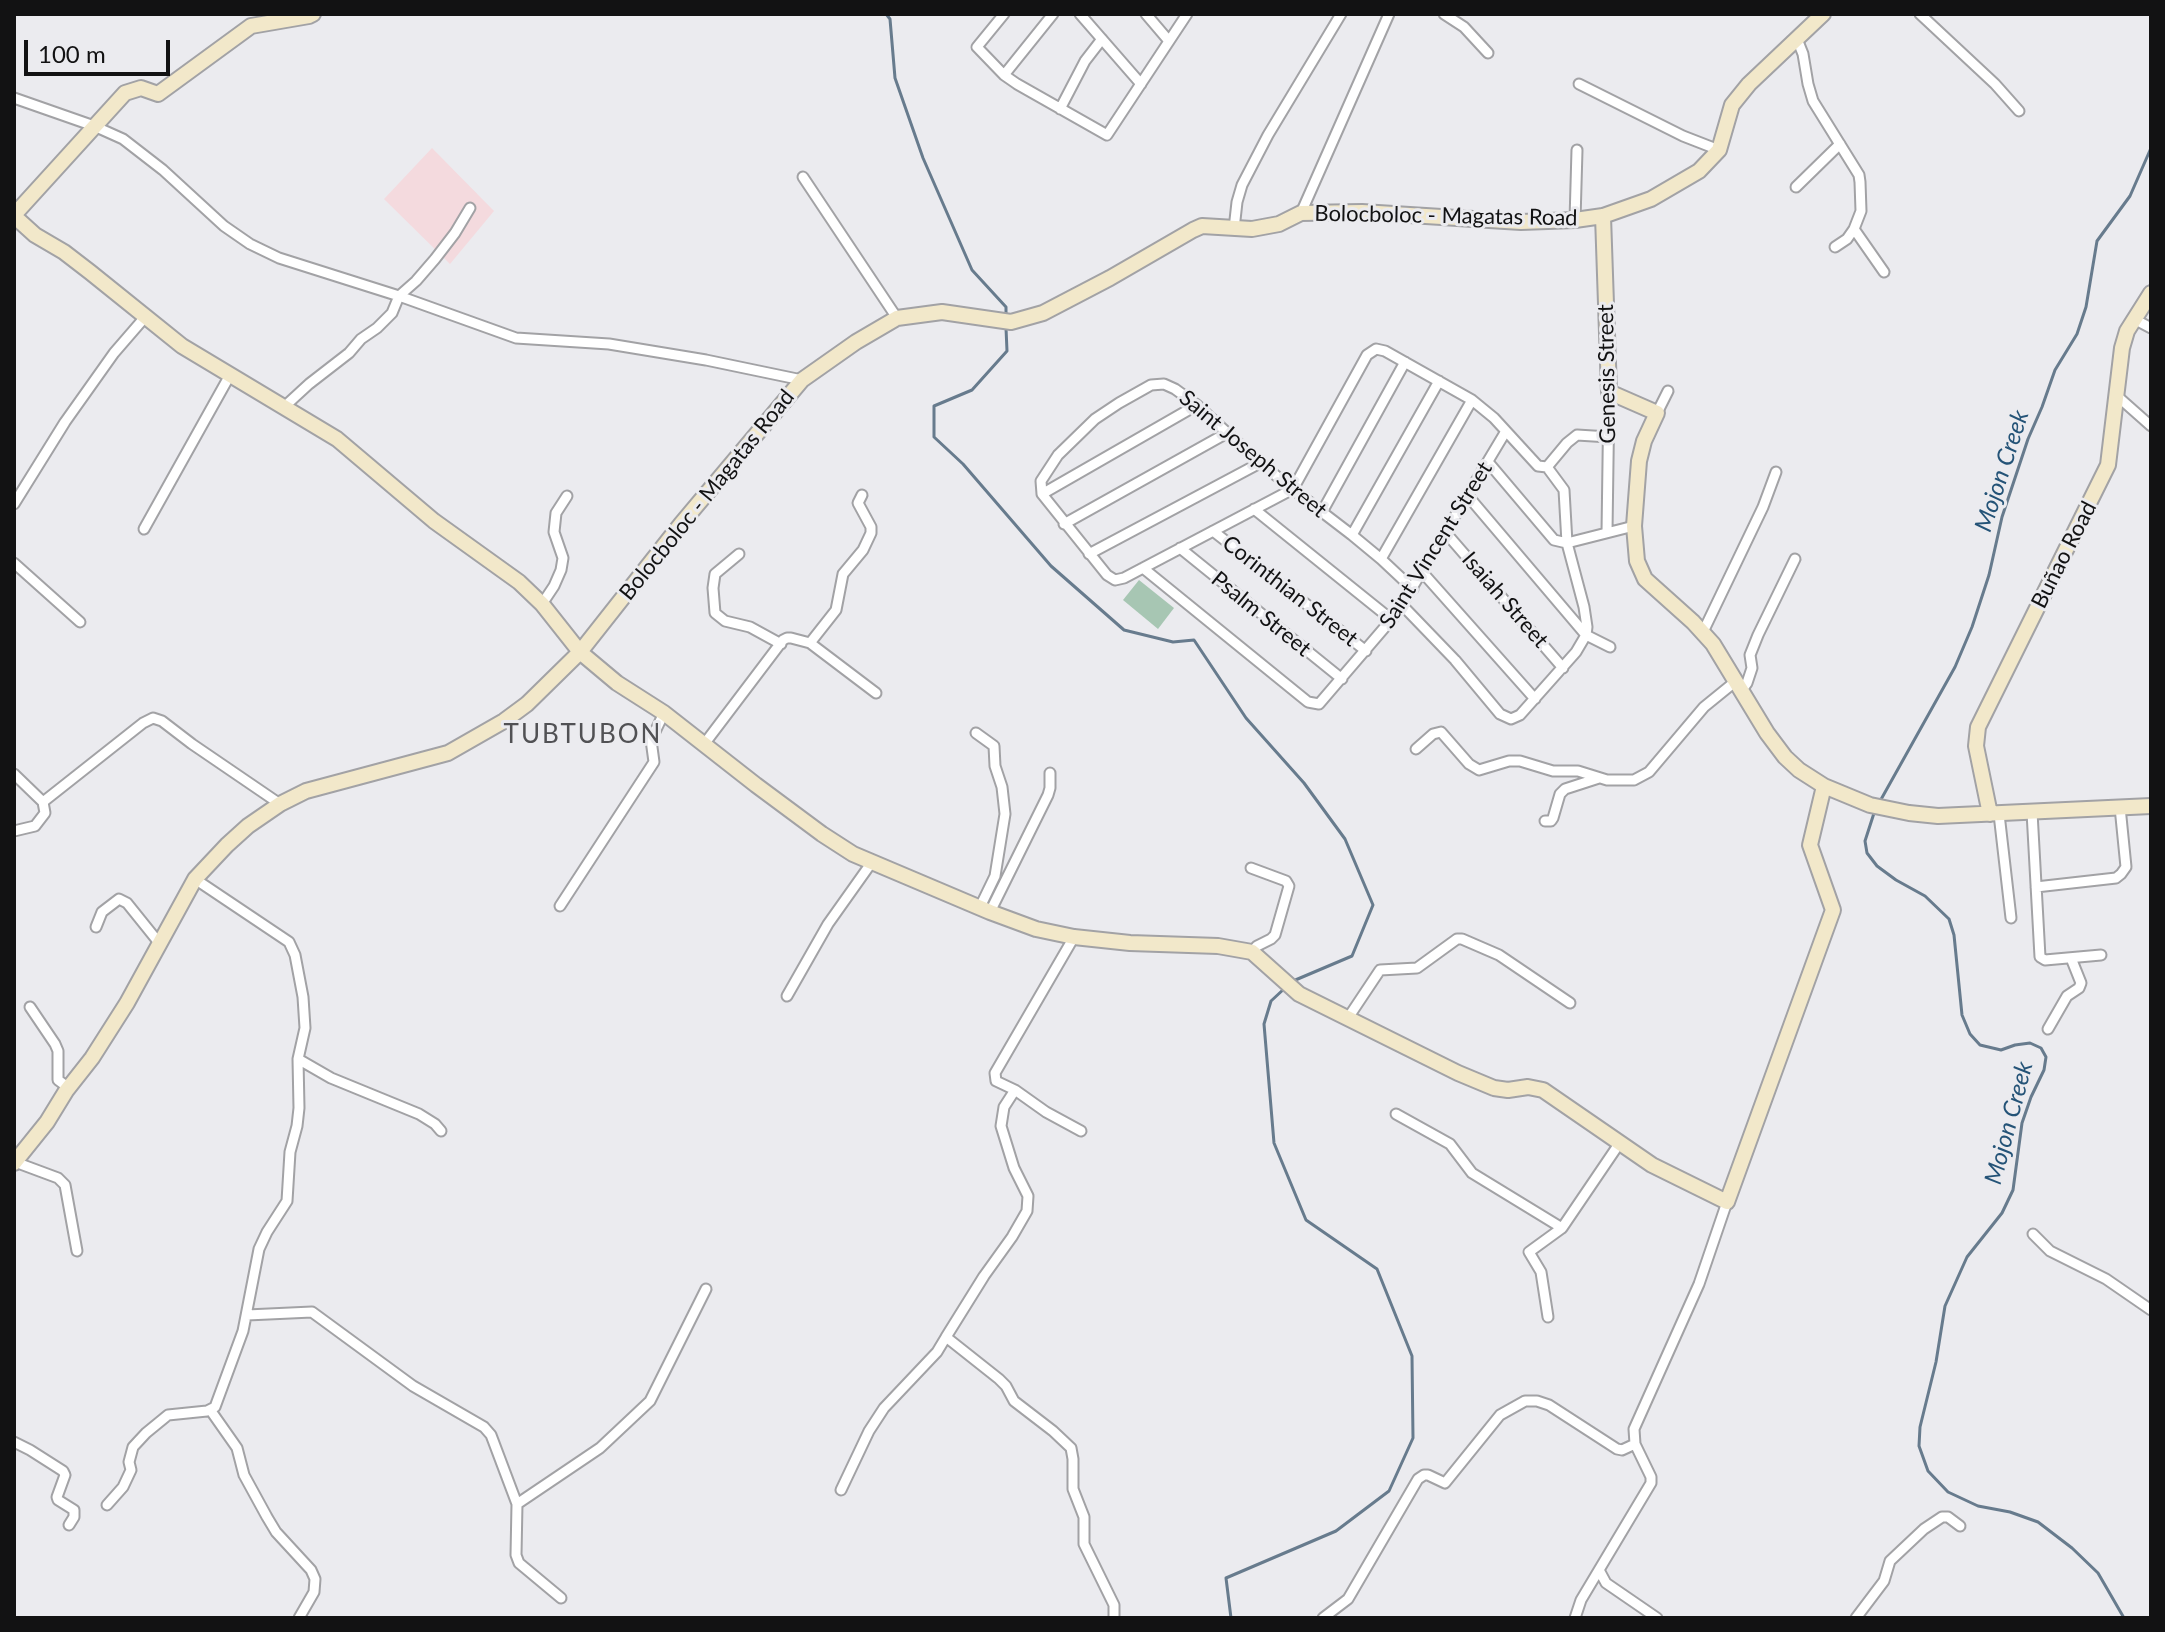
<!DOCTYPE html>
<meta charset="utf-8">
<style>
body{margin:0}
#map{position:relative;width:2165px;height:1632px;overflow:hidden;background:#ebebef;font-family:Lato,sans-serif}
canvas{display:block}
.frame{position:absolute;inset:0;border:16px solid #121213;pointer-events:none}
.scale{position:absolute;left:24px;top:40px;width:146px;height:36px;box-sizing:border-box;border:4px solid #121213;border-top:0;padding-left:10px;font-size:24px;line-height:28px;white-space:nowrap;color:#121213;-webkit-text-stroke:6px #ebebef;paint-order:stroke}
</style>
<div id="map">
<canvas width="2165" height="1632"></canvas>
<div class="frame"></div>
<div class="scale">100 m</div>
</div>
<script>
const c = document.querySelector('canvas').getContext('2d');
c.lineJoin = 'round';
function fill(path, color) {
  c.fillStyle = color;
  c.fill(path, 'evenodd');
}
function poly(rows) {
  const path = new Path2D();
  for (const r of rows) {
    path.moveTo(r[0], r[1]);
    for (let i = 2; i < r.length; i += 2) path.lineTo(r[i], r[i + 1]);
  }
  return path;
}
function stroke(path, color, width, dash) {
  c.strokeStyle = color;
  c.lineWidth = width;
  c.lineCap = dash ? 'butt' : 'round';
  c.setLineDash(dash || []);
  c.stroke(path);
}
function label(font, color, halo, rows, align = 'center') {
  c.font = font + ' Lato,sans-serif';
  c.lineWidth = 6;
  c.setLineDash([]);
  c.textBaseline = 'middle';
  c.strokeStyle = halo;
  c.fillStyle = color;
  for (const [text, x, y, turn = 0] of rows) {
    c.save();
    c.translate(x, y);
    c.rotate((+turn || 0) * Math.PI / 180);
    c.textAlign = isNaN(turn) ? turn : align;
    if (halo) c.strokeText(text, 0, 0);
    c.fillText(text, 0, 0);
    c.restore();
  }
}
fill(poly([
 [432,148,494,211,450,264,384,199]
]), '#f4dade');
fill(poly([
 [1139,580,1174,608,1158,629,1123,600]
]), '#a7c6b3');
stroke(poly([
 [886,14,890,19,895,78,923,158,972,270,1006,307,1006,316],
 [1006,328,1007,351,972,390,934,406,934,437,963,464,1051,566,1124,630,1173,642,1194,640,1246,718,1304,783,1345,839,1373,905,1352,956,1293,981],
 [1879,803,1955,667,1972,627,1989,575,2002,517,2028,439,2042,407,2055,370,2077,334,2086,307,2097,241,2130,196,2151,148],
 [1875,810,1865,841,1867,853,1877,866,1896,880,1925,896,1949,919,1954,935,1962,1015,1970,1034,1980,1045,2001,1050,2015,1045,2030,1043,2041,1048,2046,1057,2044,1070,2031,1097,2022,1123,2013,1190,2002,1213,1967,1257,1945,1306,1936,1362,1920,1427,1919,1446,1928,1471,1948,1492,1978,1506,2010,1512,2038,1522,2072,1548,2098,1573,2124,1618],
 [1231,1618,1226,1578,1336,1531,1389,1491,1413,1438,1412,1356,1377,1269,1306,1220,1274,1143,1264,1024,1271,1001,1285,988]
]), '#677b8d', 3);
const street = poly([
 [1004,14,977,47,1004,75,1017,84,1107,135,1187,14],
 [1080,14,1141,84],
 [1146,14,1169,41],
 [1444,14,1464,27,1488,53],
 [1920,14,1995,84,2019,111],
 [1797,39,1803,54,1808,84,1813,101,1859,175,1860,182,1861,211,1854,229,1847,239,1835,247],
 [1004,75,1053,14],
 [1579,84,1683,136,1719,150],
 [14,98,94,126,123,139,163,170,224,226,250,244,279,258,399,296,516,338,609,344,706,360,802,380],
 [1060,109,1085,61,1102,39],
 [803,177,897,318],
 [1796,187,1840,144],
 [1301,213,1389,14],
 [1575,220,1577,150],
 [1234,229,1237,202,1242,185,1268,135,1341,14],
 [1854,229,1884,272],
 [2134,319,2151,328],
 [2116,395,2151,426],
 [284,407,309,384,349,353,361,339,377,328,392,313,399,296,416,281,435,259,455,233,470,208],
 [1657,413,1668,391],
 [1488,462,1554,540,1567,543,1634,526],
 [1547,467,1567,443,1577,435,1609,437],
 [1042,494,1197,405],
 [1468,496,1586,635,1610,647],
 [14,504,65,422,114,353,146,316],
 [1254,509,1392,620],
 [1322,512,1405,362],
 [1064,524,1227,433],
 [144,529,230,375],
 [1213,531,1366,651],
 [1607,532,1609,392],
 [1446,533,1563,668],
 [1352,535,1439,381],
 [1180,548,1342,679],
 [739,554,715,574,713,588,715,613,725,621,750,627,781,644],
 [1089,554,1260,463],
 [1381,559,1472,400],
 [14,563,80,622],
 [1143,568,1308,702,1319,704,1397,613,1506,431],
 [1423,573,1535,699],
 [1413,589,1381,559,1352,535,1322,512,1293,489,1260,463,1197,405,1175,389,1164,384,1151,385,1119,403,1095,419,1058,455,1041,481,1042,494,1107,575,1115,580,1124,578,1293,489,1367,355,1376,349,1385,351,1472,400,1494,418,1538,466,1547,467],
 [542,604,554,586,561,570,563,558,554,532,556,513,567,496],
 [1402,605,1455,660,1500,714,1511,719,1520,715,1576,652,1586,635,1587,627,1584,607,1567,543,1564,490,1547,467],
 [1703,632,1763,507,1776,472],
 [810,643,876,693],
 [1741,691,1747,683,1752,668,1750,655,1758,635,1795,559],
 [976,733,994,746,995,766,1002,787,1005,814,995,876,980,907],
 [705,743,783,640,787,638,791,638,810,643,836,610,843,574,863,550,871,533,871,527,858,503,862,495],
 [1416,749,1433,734,1441,732,1469,764,1479,770,1509,761,1520,761,1553,771,1578,771,1607,780,1634,780,1649,772,1704,707,1736,681],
 [14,774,43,802,45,813,35,826,14,831],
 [43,802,143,723,153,718,162,721,192,744,280,804],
 [2032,812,2040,957,2045,960,2101,955],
 [1999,814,2011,918],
 [1545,821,1551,821,1553,818,1560,794,1565,789,1599,778],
 [1251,868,1286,881,1289,886,1275,935,1271,939,1257,946,1252,952],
 [2036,887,2116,878,2121,874,2126,867,2120,807],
 [560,906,654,762,651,740,664,713],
 [990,912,1048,795,1050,788,1050,773],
 [96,927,102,912,119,899,127,903,160,944],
 [1074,937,995,1073,996,1081,1015,1090,1046,1112,1081,1131],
 [787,996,828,924,872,862],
 [30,1007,55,1044,58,1051,58,1080,69,1088],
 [1348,1018,1380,970,1417,968,1457,939,1462,939,1499,955,1570,1003],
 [2048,1029,2067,996,2079,988,2081,983,2071,958],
 [298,1059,331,1078,419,1114,435,1124,441,1131],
 [1015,1090,1004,1107,1001,1126,1014,1168,1028,1196,1027,1211,1012,1237,984,1276,946,1337,999,1379,1006,1386,1014,1401,1053,1431,1071,1448,1073,1459,1073,1489,1084,1517,1084,1544,1114,1605,1114,1618],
 [1396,1114,1450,1144,1472,1173,1562,1228],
 [15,1162,58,1178,65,1185,77,1251],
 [2033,1234,2050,1251,2106,1279,2151,1310],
 [247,1315,312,1312,413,1386,484,1427,491,1435,517,1504,516,1555,519,1563,561,1598],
 [1548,1317,1541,1272,1529,1252,1562,1228,1619,1144],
 [211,1411,237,1448,244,1475,267,1517,276,1532,311,1570,315,1579,314,1592,299,1618],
 [14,1442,30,1450,63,1471,65,1475,57,1497,58,1500,74,1510,74,1517,69,1525],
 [841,1490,869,1431,884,1408,937,1352,946,1337],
 [517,1504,600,1448,650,1401,706,1289],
 [107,1505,123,1487,131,1470,129,1462,133,1447,146,1433,168,1415,207,1411,215,1407,243,1331,259,1249,267,1232,287,1201,290,1152,297,1126,299,1108,298,1059,305,1028,303,997,295,955,289,942,195,879],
 [1599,1570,1606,1583,1657,1618],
 [1323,1618,1348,1599,1418,1479,1424,1475,1428,1475,1445,1483,1500,1415,1525,1401,1537,1401,1549,1405,1617,1449,1622,1450,1635,1444],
 [1575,1618,1581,1600,1651,1483,1651,1477,1635,1444,1634,1429,1699,1284,1727,1202],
 [1856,1618,1884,1581,1890,1561,1924,1529,1942,1517,1948,1517,1960,1526]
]);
const secondary = poly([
 [14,215,125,93,141,88,158,94,251,26,309,16,313,14],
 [14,216,35,235,64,252,90,272,182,346,337,439,434,521,519,582,542,604,580,652,617,683,664,713,756,785,822,834,853,854,990,912,1036,929,1074,937,1130,943,1218,946,1252,952,1299,994,1458,1073,1494,1088,1508,1090,1528,1087,1543,1090,1652,1165,1727,1202,1833,910,1810,845,1824,786],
 [1603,216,1609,392,1657,413,1644,441,1639,461,1634,526,1637,561,1645,579,1693,622,1713,644,1767,733,1785,757,1799,770,1824,786,1870,805,1909,813,1938,816,2151,806],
 [1990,814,1976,746,1978,727,2108,465,2122,348,2127,331,2151,293],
 [14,1163,47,1122,66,1091,92,1058,127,1003,195,879,227,845,248,826,280,804,306,791,448,753,504,721,527,704,580,652,681,524,802,380,856,342,897,318,942,312,1011,322,1043,313,1110,278,1193,230,1202,226,1252,229,1279,224,1301,213,1362,212,1521,222,1575,220,1603,216,1651,199,1699,171,1719,150,1732,105,1749,84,1823,14]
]);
stroke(street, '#a2a2a5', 13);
stroke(secondary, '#a2a2a5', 18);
stroke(street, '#fff', 9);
stroke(secondary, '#f2e8ca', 14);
label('22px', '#121213', '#ebebef', [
 ["Bolocboloc - Magatas Road",1446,216,1],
 ["Genesis Street",1607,374,-91],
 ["Saint Joseph Street",1253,454,40],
 ["Bolocboloc - Magatas Road",707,495,-51],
 ["Saint Vincent Street",1436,545,-58],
 ["Buñao Road",2064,555,-63],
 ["Corinthian Street",1290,591,38],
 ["Isaiah Street",1505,600,49],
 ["Psalm Street",1261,614,39]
]);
label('italic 24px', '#245377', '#ebebef', [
 ["Mojon Creek",2002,471,-72],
 ["Mojon Creek",2009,1123,-75]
]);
c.letterSpacing = '2px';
label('26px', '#515154', '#ebebef', [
 ["TUBTUBON",583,735]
]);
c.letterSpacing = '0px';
</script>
